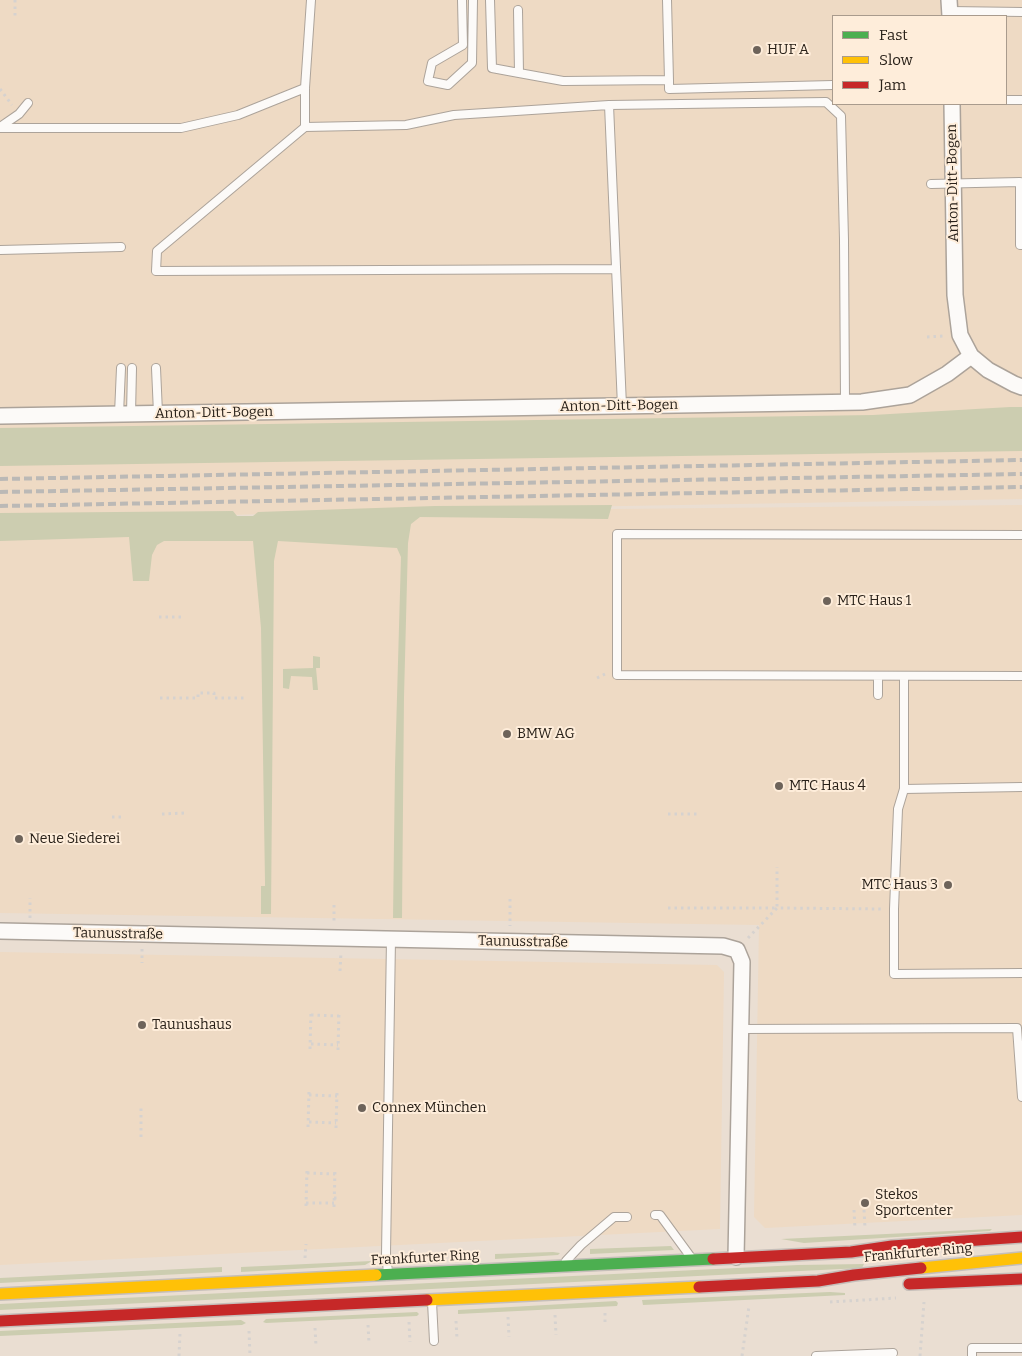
<!DOCTYPE html>
<meta charset="utf-8">
<style>
body{margin:0}
#map{position:relative;width:1022px;height:1356px;overflow:hidden;background:#eaded2;font-family:Bitter,serif}
canvas{display:block}
.legend{position:absolute;left:832px;top:15px;width:175px;height:90px;box-sizing:border-box;background:#feedda;border:1px solid #a99b8d;margin:0;padding:6px 9px;list-style:none;font-size:15px;color:#292119}
.legend li{display:flex;align-items:center;gap:10px;height:25px}
.legend b{width:25px;border:1px solid #a99b8d}
</style>
<div id="map">
<canvas width="1022" height="1356"></canvas>
<ul class="legend">
<li><b style="height:6px;background:#4caf50"></b>Fast</li>
<li><b style="height:6px;background:#ffc107"></b>Slow</li>
<li><b style="height:6px;background:#c62828"></b>Jam</li>
</ul>
</div>
<script>
const c = document.querySelector('canvas').getContext('2d');
c.lineJoin = 'round';
function fill(path, color) {
  c.fillStyle = color;
  c.fill(path, 'evenodd');
}
function poly(rows) {
  const path = new Path2D();
  for (const r of rows) {
    path.moveTo(r[0], r[1]);
    for (let i = 2; i < r.length; i += 2) path.lineTo(r[i], r[i + 1]);
  }
  return path;
}
function stroke(path, color, width, dash) {
  c.strokeStyle = color;
  c.lineWidth = width;
  c.lineCap = dash ? 'butt' : 'round';
  c.setLineDash(dash || []);
  c.stroke(path);
}
function label(font, color, halo, rows, align = 'center') {
  c.font = font + ' Bitter,serif';
  c.lineWidth = 4;
  c.setLineDash([]);
  c.textBaseline = 'middle';
  c.strokeStyle = halo;
  c.fillStyle = color;
  for (const [text, x, y, turn = 0] of rows) {
    c.save();
    c.translate(x, y);
    c.rotate((+turn || 0) * Math.PI / 180);
    c.textAlign = isNaN(turn) ? turn : align;
    if (halo) c.strokeText(text, 0, 0);
    c.fillText(text, 0, 0);
    c.restore();
  }
}
fill(poly([
 [0,0,1022,0,1022,499,396,510,0,522],
 [833,16,1006,16,1006,104,833,104],
 [1022,505,1022,1215,765,1228,754,1217,759,925,0,913,0,526,609,509],
 [0,952,717,965,724,972,720,1229,0,1265]
]), '#eedac4');
fill(poly([
 [1010,407,1022,407,1022,451,0,466,0,428,873,415],
 [612,505,608,519,420,517,411,524,408,543,404,697,402,918,393,918,395,767,401,557,397,548,278,541,274,561,271,914,261,914,261,886,265,886,265,882,261,628,253,541,164,541,157,545,152,555,149,581,133,581,129,537,0,541,0,513,233,511,237,516,253,516,258,512,435,506],
 [313,656,320,657,320,668,316,668,318,690,313,690,312,677,291,676,289,689,283,688,283,669,313,668],
 [992,1229,990,1231,804,1243,781,1239],
 [671,1246,674,1250,590,1254,590,1249],
 [553,1252,560,1253,558,1255,495,1259,495,1254],
 [372,1261,365,1265,241,1272,241,1267],
 [864,1264,862,1268,0,1310,0,1304,798,1265],
 [222,1267,222,1272,0,1283,0,1278],
 [830,1292,845,1293,845,1295,643,1305,642,1300],
 [616,1301,618,1303,617,1306,458,1314,458,1310],
 [417,1312,419,1314,417,1316,266,1323,263,1322,266,1319],
 [241,1320,246,1323,242,1325,0,1336,0,1331]
]), '#cccdb0');
const lane = poly([
 [311,0,305,88,305,127,157,251,156,271,616,269],
 [462,0,463,45,432,63,428,81,448,85,472,63,473,0],
 [490,0,492,68,519,73],
 [518,10,519,73,563,81,669,80,667,0],
 [950,11,1022,12],
 [669,80,669,89,833,85],
 [1006,100,1022,100],
 [609,105,622,406],
 [0,127,19,114,28,103],
 [305,127,406,125,454,115,609,105,826,102,841,116,844,240,845,402],
 [0,128,181,128,238,115,305,88],
 [931,184,1020,182,1020,245,1022,245],
 [0,250,121,247],
 [156,368,158,413],
 [119,414,121,368],
 [131,414,132,368],
 [1022,535,617,534,617,675,1022,676],
 [878,676,878,695],
 [904,676,904,789,898,809,894,909,894,974,1022,973],
 [904,789,1022,787],
 [740,1029,1017,1028,1022,1097],
 [655,1215,660,1215,690,1256],
 [566,1261,581,1245,614,1217,627,1217],
 [388,1272,386,1254,391,939],
 [432,1302,434,1341],
 [816,1356,893,1353],
 [972,1356,972,1348,1022,1348]
]);
const street = poly([
 [949,0,950,16],
 [952,104,955,295,960,335,971,356,988,370,1014,384,1022,387],
 [0,416,862,402,910,395,947,374,971,356],
 [0,931,675,945,723,946,737,950,742,962,736,1257]
]);
const fast = poly([
 [376,1275,713,1259]
]);
const slow = poly([
 [921,1268,1022,1258],
 [0,1294,376,1275],
 [427,1300,699,1287]
]);
const jam = poly([
 [713,1259,851,1252,892,1246,1022,1237],
 [909,1284,1022,1279],
 [699,1287,818,1281,854,1275,921,1268],
 [0,1321,427,1300]
]);
stroke(lane, '#aca39a', 10);
stroke(street, '#aca39a', 18);
stroke(fast, '#c5beb9', 14);
stroke(slow, '#c5beb9', 14);
stroke(jam, '#c5beb9', 14);
stroke(poly([
 [15,0,15,16],
 [0,89,12,105],
 [927,337,944,336],
 [159,617,183,617],
 [597,678,605,674],
 [160,698,198,698,198,693,214,693,214,698,247,698],
 [162,814,185,813],
 [668,814,698,814],
 [112,817,121,817],
 [510,899,510,926],
 [334,905,334,923],
 [668,908,777,908,777,867],
 [30,918,30,898],
 [748,938,777,908,884,909],
 [142,949,142,963],
 [340,971,341,952],
 [311,1015,339,1016],
 [311,1044,338,1045],
 [310,1049,311,1010],
 [338,1050,339,1011],
 [309,1095,337,1096],
 [309,1122,336,1123],
 [308,1127,309,1091],
 [336,1128,337,1092],
 [141,1137,141,1105],
 [307,1173,335,1174],
 [334,1198,340,1198],
 [306,1203,334,1203],
 [306,1206,307,1169],
 [334,1207,335,1170],
 [854,1210,855,1229],
 [864,1210,865,1228],
 [305,1258,306,1244],
 [830,1302,896,1298],
 [605,1313,605,1326],
 [555,1315,556,1335],
 [508,1317,509,1337],
 [456,1321,457,1339],
 [409,1322,410,1342],
 [368,1325,369,1343],
 [315,1328,316,1346],
 [249,1331,250,1356],
 [179,1356,180,1333],
 [742,1356,749,1306],
 [920,1356,924,1302]
]), '#d6d2cf', 3, [2.5, 4]);
stroke(lane, '#fcfaf8', 8);
stroke(street, '#fcfaf8', 15);
stroke(fast, '#4caf50', 11);
stroke(slow, '#ffc107', 11);
stroke(jam, '#c62828', 11);
stroke(poly([
 [0,479,1022,460],
 [0,492,1022,474],
 [0,506,1022,487]
]), '#bbb9b6', 4, [8, 4]);
for (const [x, y, r, color] of [
 [757,50,5,"#6d635a"],
 [827,601,5,"#6d635a"],
 [507,734,5,"#6d635a"],
 [779,786,5,"#6d635a"],
 [19,839,5,"#6d635a"],
 [948,885,5,"#6d635a"],
 [142,1025,5,"#6d635a"],
 [362,1108,5,"#6d635a"],
 [865,1203,5,"#6d635a"]
]) {
  const dot = new Path2D();
  dot.arc(x, y, r, 0, 2 * Math.PI);
  c.fillStyle = color;
  c.fill(dot);
  stroke(dot, '#feedda', 2);
}
label('14px', '#292119', '#feedda', [
 ["HUF A",767,50],
 ["MTC Haus 1",837,601],
 ["BMW AG",517,734],
 ["MTC Haus 4",789,786],
 ["Neue Siederei",29,839],
 ["MTC Haus 3",938,885,"right"],
 ["Taunushaus",152,1025],
 ["Connex München",372,1108],
 ["Stekos",875,1195],
 ["Sportcenter",875,1211]
], 'left');
label('14px', '#292119', '#feedda', [
 ["Anton-Ditt-Bogen",953,183,-91],
 ["Anton-Ditt-Bogen",619,406,-1],
 ["Anton-Ditt-Bogen",214,413,-1],
 ["Taunusstraße",118,934,1],
 ["Taunusstraße",523,942,1],
 ["Frankfurter Ring",918,1253,-5],
 ["Frankfurter Ring",425,1258,-3]
]);
</script>
